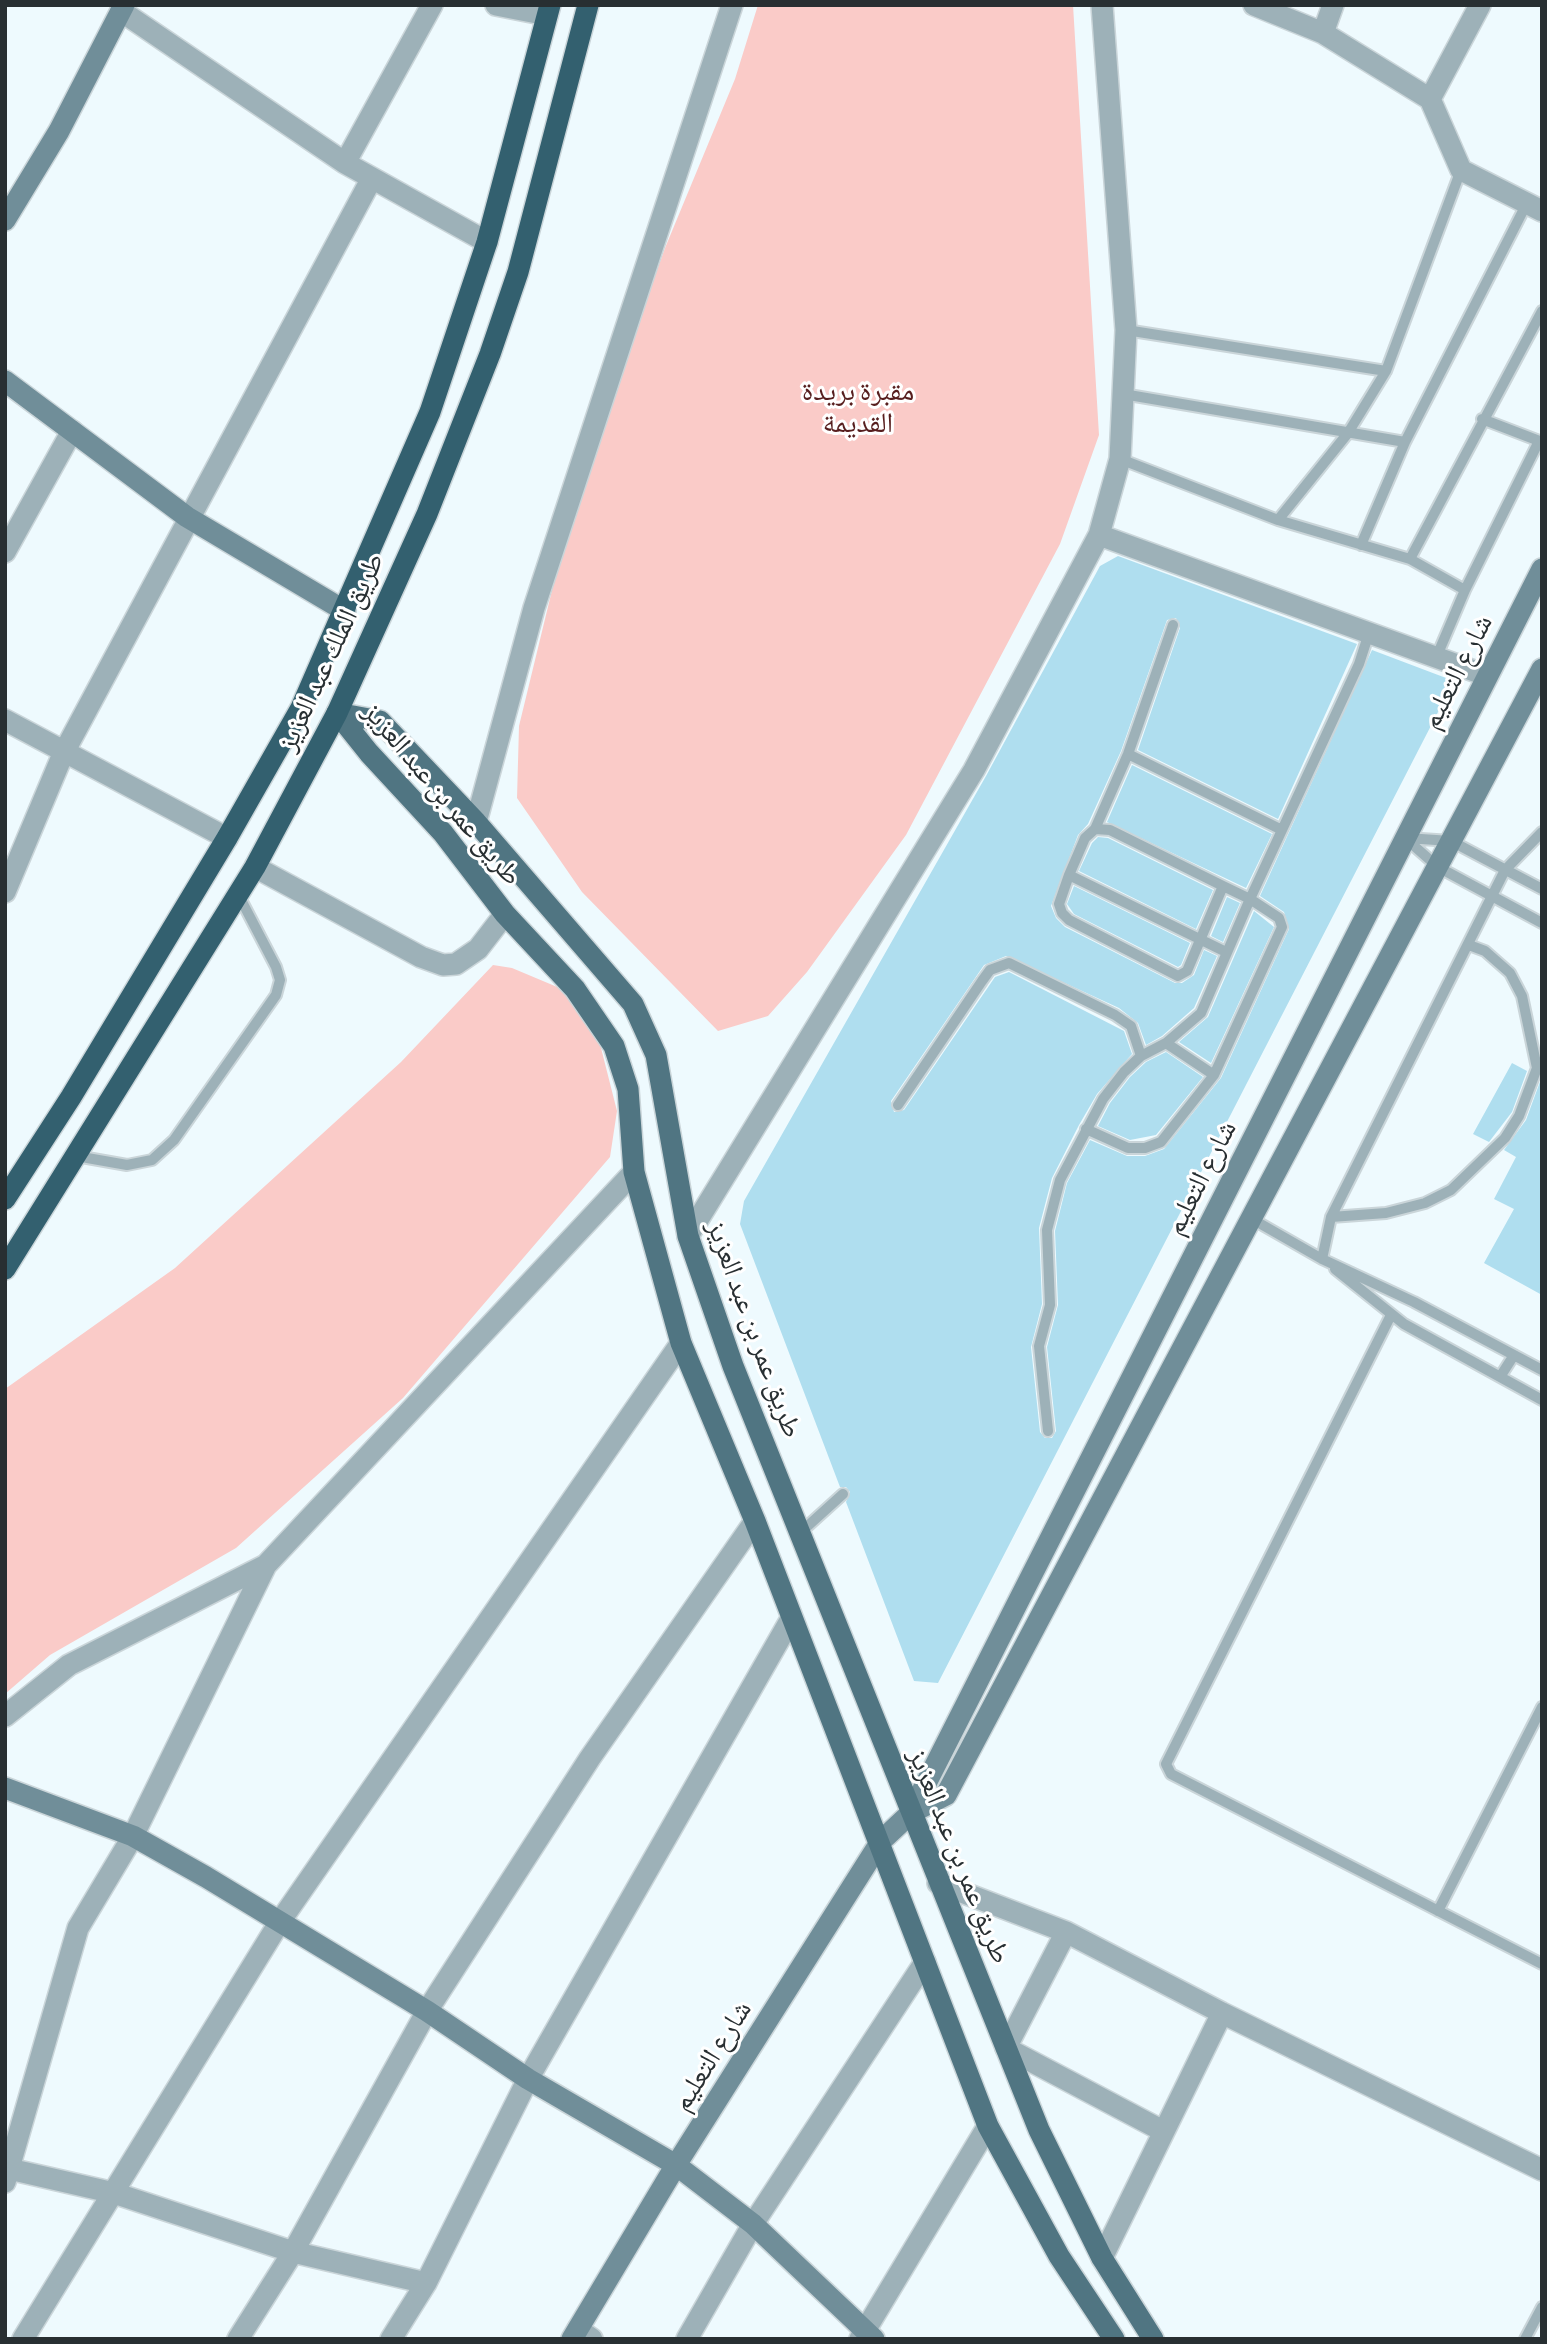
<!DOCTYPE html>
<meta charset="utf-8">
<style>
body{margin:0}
#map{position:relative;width:1547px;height:2344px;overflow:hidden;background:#eefafe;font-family:"Alegreya Sans",sans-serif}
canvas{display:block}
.frame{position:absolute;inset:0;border:7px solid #282f32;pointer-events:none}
</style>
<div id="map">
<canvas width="1547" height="2344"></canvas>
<div class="frame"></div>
</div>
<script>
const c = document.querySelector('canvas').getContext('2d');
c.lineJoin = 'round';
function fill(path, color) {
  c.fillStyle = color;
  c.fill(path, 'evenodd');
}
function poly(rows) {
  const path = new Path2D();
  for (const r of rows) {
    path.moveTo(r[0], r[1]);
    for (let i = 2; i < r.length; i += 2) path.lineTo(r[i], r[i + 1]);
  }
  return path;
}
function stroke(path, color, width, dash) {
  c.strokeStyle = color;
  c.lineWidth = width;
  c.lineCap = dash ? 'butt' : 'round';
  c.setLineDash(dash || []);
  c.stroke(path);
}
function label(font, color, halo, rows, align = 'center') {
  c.font = font + ' "Alegreya Sans","Noto Naskh Arabic",sans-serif';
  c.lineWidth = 6;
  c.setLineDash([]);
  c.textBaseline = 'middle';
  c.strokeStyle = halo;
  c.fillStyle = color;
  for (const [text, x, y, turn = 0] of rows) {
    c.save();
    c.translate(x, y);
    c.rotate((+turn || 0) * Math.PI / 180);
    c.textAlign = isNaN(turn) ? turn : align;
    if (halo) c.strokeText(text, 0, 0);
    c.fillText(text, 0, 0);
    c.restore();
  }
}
fill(poly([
 [758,5,1073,5,1099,435,1060,544,906,835,807,972,768,1016,718,1031,582,892,517,798,519,726,572,508,665,248,735,79],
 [493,965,512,968,562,989,589,1023,600,1044,617,1111,610,1157,403,1398,236,1548,50,1655,5,1694,5,1389,175,1268,401,1062]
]), '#facbc8');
fill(poly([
 [1118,556,1357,644,1278,819,1138,750,1180,628,1176,618,1167,620,1121,751,1088,824,1078,835,1051,906,1056,918,1065,927,1175,983,1182,983,1194,975,1204,950,1217,956,1194,1008,1162,1036,1146,1045,1138,1023,1119,1008,1006,956,984,965,891,1101,894,1112,904,1110,995,977,1009,972,1124,1031,1132,1054,1097,1094,1079,1125,1052,1178,1039,1228,1042,1304,1031,1347,1040,1432,1045,1438,1052,1438,1056,1431,1047,1347,1058,1305,1055,1231,1067,1183,1090,1140,1127,1156,1145,1156,1164,1149,1221,1078,1289,929,1284,912,1260,896,1372,650,1454,681,938,1683,914,1681,846,1502,850,1492,846,1487,840,1487,740,1224,744,1201,986,776,1100,566],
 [1132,765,1272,834,1246,888,1107,822],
 [1098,837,1108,838,1213,890,1196,929,1079,871,1092,843],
 [1074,886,1190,943,1181,965,1178,967,1074,914,1067,904],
 [1227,897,1240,903,1223,942,1211,936],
 [1254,911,1274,927,1211,1063,1179,1042,1208,1017],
 [1166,1052,1203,1077,1156,1135,1130,1140,1098,1126,1110,1103,1130,1077,1146,1062],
 [1512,1063,1527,1071,1512,1112,1489,1142,1473,1134],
 [1541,1079,1542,1079,1542,1295,1484,1263,1514,1209,1494,1199,1516,1157,1504,1150,1526,1120]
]), '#afdeef');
const lane = poly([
 [1126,330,1386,371],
 [1123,394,1405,442,1527,203],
 [1482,419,1542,442],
 [1120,459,1278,520,1348,433,1386,371,1461,170],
 [1278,520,1410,559,1465,590,1436,658],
 [1361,545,1405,442],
 [1410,559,1542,311],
 [1465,590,1539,441],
 [1128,754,1282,830],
 [1095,829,1128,754,1173,625],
 [1405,838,1438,867,1542,923],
 [1406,838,1451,841,1542,889],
 [1069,875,1226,952],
 [1166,1043,1214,1075,1282,927,1279,918,1250,899,1223,886,1110,830,1095,829,1085,838,1069,875,1059,904,1062,913,1069,920,1178,976,1187,971,1223,886],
 [898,1105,982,981,990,970,1009,963,1115,1015,1131,1026,1141,1056],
 [1086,1129,1128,1148,1145,1148,1161,1142,1214,1075],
 [76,1156,127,1165,152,1160,174,1140,276,995,280,980,276,967,238,894],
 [1331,1217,1386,1213,1425,1203,1451,1190,1505,1138,1519,1116,1537,1068,1522,996,1510,973,1485,951,1469,945],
 [1252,1219,1322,1259,1414,1302,1542,1370],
 [1322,1259,1331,1217,1505,870,1542,832],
 [1335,1269,1404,1324,1542,1400],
 [1391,1315,1166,1764,1171,1774,1542,1964],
 [1500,1377,1514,1355],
 [1048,1431,1039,1346,1050,1305,1047,1230,1060,1180,1103,1099,1124,1072,1141,1056,1166,1043,1201,1013,1250,899,1359,664,1369,633],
 [801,1532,843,1494],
 [1438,1911,1542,1707],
 [1525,2339,1542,2307]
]);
const street = poly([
 [496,5,547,15],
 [1254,5,1323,33,1430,99,1461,170,1542,211],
 [121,11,345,163,487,242],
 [1323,33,1333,5],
 [1430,99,1480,5],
 [345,163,432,5],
 [1099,535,1485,675],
 [5,552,72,431],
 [5,720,227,838],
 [476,822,534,608,732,5],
 [255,867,421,957,443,965,456,964,478,949,505,914],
 [5,892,63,754,372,178],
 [688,1236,974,770,1099,535,1120,459,1126,330,1102,5],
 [5,1716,69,1665,266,1565],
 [938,1883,1066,1932,1222,2013,1542,2170],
 [1066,1932,1006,2048,1163,2131],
 [5,2168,114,2193,293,2252,426,2283],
 [5,2182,78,1928,133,1836,266,1565,634,1172],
 [1102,2258,1222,2013],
 [578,2329,592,2339],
 [23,2339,279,1923,681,1343],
 [238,2339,293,2252,427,2011,590,1758,755,1521],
 [391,2339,426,2283,528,2079,791,1619],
 [687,2339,753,2224,925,1962],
 [860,2339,988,2126]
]);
const secondary = poly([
 [5,220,59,131,124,5],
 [5,381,187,517,345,611],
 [5,1788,133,1836,206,1877,427,2011,528,2079,676,2165,753,2224,874,2339],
 [911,1813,1542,569],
 [572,2339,676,2165,881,1841,911,1813,946,1795,1542,669]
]);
const primary = poly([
 [337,713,380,721,476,822,633,1004,656,1055,688,1236,733,1366,1039,2130,1102,2258,1153,2339],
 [337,713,369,753,443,833,505,914,575,989,614,1046,628,1089,634,1172,681,1343,755,1521,988,2126,1059,2256,1114,2339]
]);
const highway = poly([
 [5,1199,71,1097,227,838,301,708,430,412,487,242,550,5],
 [5,1269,255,867,337,713,427,514,490,354,518,272,588,5]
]);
stroke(lane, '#cad5d9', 14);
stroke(street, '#cad5d9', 24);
stroke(secondary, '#cad5d9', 24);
stroke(primary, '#cad5d9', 24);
stroke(highway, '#cad5d9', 24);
stroke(lane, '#9db1b8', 10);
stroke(street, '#9db1b8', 21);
stroke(secondary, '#708e99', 21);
stroke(primary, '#507582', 21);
stroke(highway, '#33606f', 21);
label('28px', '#571e1e', '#fff', [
 ["مقبرة بريدة",858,392],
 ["القديمة",858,424]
]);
label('28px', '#282f32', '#fff', [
 ["طريق الملك عبد العزيز",331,652,-65],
 ["شارع التعليم",1457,672,-63],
 ["طريق عمر بن عبد العزيز",442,794,50],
 ["شارع التعليم",1201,1178,-63],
 ["طريق عمر بن عبد العزيز",754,1329,70],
 ["طريق عمر بن عبد العزيز",959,1856,68],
 ["شارع التعليم",712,2056,-58]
]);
</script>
